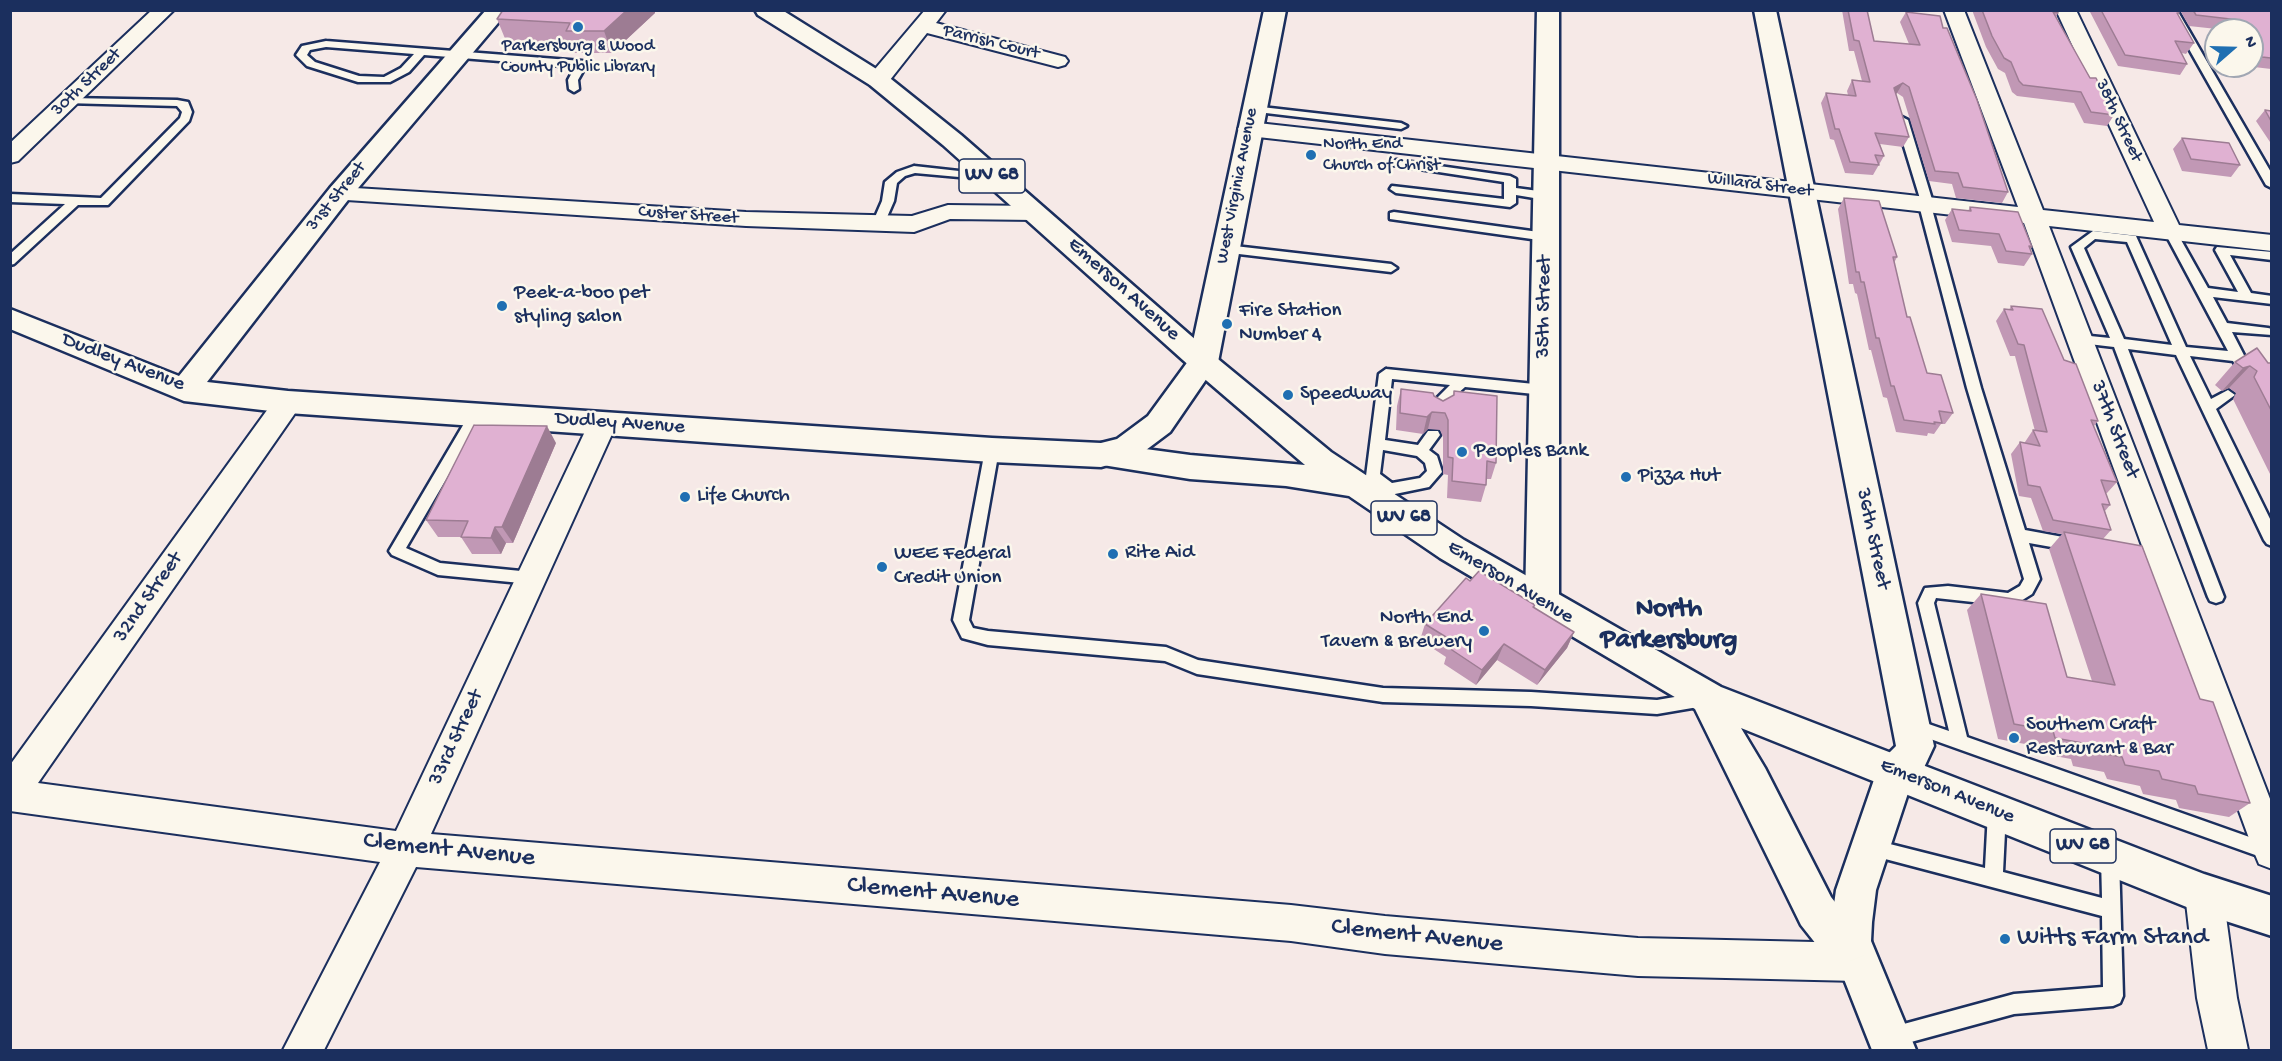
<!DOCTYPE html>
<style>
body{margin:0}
#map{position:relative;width:2282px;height:1061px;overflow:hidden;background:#f6e9e7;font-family:"Gochi Hand",sans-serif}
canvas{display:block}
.frame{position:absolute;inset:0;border:12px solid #1b2f5e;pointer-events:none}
.north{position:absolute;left:2204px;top:18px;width:60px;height:60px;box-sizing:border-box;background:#fbf7ec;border:2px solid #a1a7b3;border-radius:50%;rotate:70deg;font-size:16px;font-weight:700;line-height:24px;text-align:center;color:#1b2f5e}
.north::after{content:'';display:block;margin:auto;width:21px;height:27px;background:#1f6fb2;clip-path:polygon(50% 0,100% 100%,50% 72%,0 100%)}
</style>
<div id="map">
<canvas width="2282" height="1061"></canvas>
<div class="frame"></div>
<div class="north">N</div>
</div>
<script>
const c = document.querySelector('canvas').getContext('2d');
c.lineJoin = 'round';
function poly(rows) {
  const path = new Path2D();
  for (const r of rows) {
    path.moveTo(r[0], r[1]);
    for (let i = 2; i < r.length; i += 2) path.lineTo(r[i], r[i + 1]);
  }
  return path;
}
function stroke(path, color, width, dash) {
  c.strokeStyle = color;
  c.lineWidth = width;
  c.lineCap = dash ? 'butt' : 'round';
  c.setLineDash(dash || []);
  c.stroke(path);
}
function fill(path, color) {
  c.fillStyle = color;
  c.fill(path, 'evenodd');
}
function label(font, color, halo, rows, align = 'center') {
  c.font = font + ' "Gochi Hand",sans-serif';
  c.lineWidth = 5;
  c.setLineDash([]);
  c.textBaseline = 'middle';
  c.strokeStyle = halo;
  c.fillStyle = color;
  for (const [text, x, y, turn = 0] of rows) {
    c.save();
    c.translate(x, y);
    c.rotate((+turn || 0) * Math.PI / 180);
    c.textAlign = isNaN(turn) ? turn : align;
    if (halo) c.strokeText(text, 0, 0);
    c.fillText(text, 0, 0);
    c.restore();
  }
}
const lane = poly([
 [2167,10,2177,10,2272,174,2272,188,2266,185,2167,10],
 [326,41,582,61,587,64,578,80,579,89,574,92,569,89,568,80,575,67,424,55,409,72,390,82,358,82,307,66,296,55,302,46,326,41],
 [326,47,414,54,401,68,384,77,359,76,315,62,307,55,310,50,326,47],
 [69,98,177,100,188,102,192,112,189,121,108,205,78,205,14,264,10,265,10,254,65,204,10,202,10,194,101,198,180,118,182,112,177,106,65,103,64,101,69,98],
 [1253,106,1401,123,1407,126,1401,129,1249,111,1248,109,1253,106],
 [1902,117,1908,120,1934,206,1932,209,1981,388,2025,530,2074,539,2079,541,2082,545,2079,549,2074,551,2029,543,2040,579,2032,594,2016,604,2010,606,1936,598,1934,603,1967,737,2272,845,2272,861,1908,731,1906,726,1908,721,1914,719,1949,731,1918,603,1925,588,1948,586,2008,593,2020,586,2024,579,1967,388,1919,205,1921,202,1896,120,1902,117],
 [1397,160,1510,176,1516,179,1516,188,1546,192,1552,196,1546,200,1516,195,1516,203,1510,207,1396,193,1390,189,1392,186,1504,199,1504,182,1393,165,1393,161,1397,160],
 [914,166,959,171,986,167,992,170,986,173,959,177,915,173,905,176,897,183,894,201,884,224,882,227,874,227,872,224,882,201,885,182,897,172,914,166],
 [1394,212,1546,233,1552,237,1546,241,1390,219,1390,213,1394,212],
 [2170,227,2176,231,2208,288,2238,292,2215,250,2217,247,2272,252,2272,260,2230,255,2251,293,2272,296,2272,304,2213,297,2227,323,2268,328,2272,329,2272,335,2232,332,2248,363,2241,368,2236,366,2233,361,2190,356,2211,399,2228,390,2235,395,2216,409,2272,523,2272,546,2267,544,2264,540,2176,355,2128,349,2224,597,2222,601,2216,603,2210,601,2208,597,2114,347,2080,343,2073,339,2080,335,2110,338,2071,247,2093,231,2136,236,2186,347,2228,351,2164,231,2170,227],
 [2095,239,2127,242,2172,345,2124,339,2084,248,2095,239],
 [1226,245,1391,264,1397,268,1391,272,1222,252,1222,246,1226,245],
 [1386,369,1544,385,1551,390,1544,395,1465,387,1447,403,1443,415,1438,416,1431,411,1434,401,1450,385,1392,379,1385,440,1418,445,1428,431,1438,431,1440,435,1429,450,1437,456,1442,472,1429,487,1395,494,1386,507,1381,509,1376,507,1374,503,1381,490,1366,476,1379,374,1386,369],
 [1383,450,1417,456,1425,463,1427,471,1420,478,1392,483,1380,474,1383,450],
 [477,409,484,414,406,548,440,563,531,572,536,574,539,578,536,582,531,584,438,575,392,555,389,551,472,410,477,409],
 [992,445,999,450,969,620,973,628,988,631,1166,647,1198,660,1383,688,1531,692,1657,700,1704,692,1710,694,1712,699,1710,704,1704,706,1657,714,1531,706,1383,702,1197,674,1165,661,988,645,962,638,953,620,985,450,992,445],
 [1997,804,2003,806,2006,812,2003,872,2102,898,2101,857,2104,851,2110,848,2116,851,2119,857,2123,996,2120,1003,2113,1006,2014,1014,1889,1048,1882,1045,1879,1038,1882,1031,1889,1028,2014,994,2103,987,2102,916,1870,855,1864,853,1861,847,1864,841,1870,839,1985,868,1988,812,1991,806,1997,804]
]);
const street = poly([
 [152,10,174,10,18,161,10,163,10,143,152,10],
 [925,10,946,10,936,23,1065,57,1068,61,1065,65,1058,67,927,33,886,85,878,86,870,85,867,80,870,75,925,10],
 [1944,10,1964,10,2043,210,2154,222,2056,10,2076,10,2179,225,2272,235,2272,251,2049,226,2272,804,2272,869,2259,864,2254,852,2024,223,1249,136,1241,134,1238,129,1241,124,1249,122,2018,207,1944,10],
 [339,187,746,212,912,216,948,205,1035,206,1043,208,1047,213,1043,218,1035,220,950,219,914,232,746,226,331,199,327,194,331,189,339,187],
 [288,392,298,395,302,402,298,409,38,783,396,831,589,423,593,416,603,413,613,416,617,423,431,834,1291,905,1385,916,1638,938,1858,943,1872,949,1877,962,1872,975,1858,981,1638,976,1385,954,1291,941,416,867,324,1050,283,1050,380,862,10,811,10,765,278,395,288,392],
 [2204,876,2217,881,2223,894,2237,998,2248,1050,2208,1050,2197,998,2185,894,2191,881,2204,876]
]);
const secondary = poly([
 [486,10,509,10,348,200,207,382,288,391,992,438,1101,443,1117,439,1148,416,1189,360,1264,10,1286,10,1218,362,1170,432,1138,456,1101,467,992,462,288,413,184,401,10,329,10,309,179,376,330,188,486,10],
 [1537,10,1559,10,1559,603,1554,613,1542,617,1530,613,1525,603,1537,10],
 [1754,10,1776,10,1934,746,1921,774,1912,781,1876,890,1872,922,1871,941,1916,1050,1872,1050,1829,941,1836,890,1877,771,1883,759,1896,746,1754,10]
]);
const primary = poly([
 [755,10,782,10,886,75,961,135,1213,355,1331,452,1464,540,1721,687,2204,874,2272,896,2272,936,2204,914,1741,728,1765,768,1831,897,1846,916,1865,927,1871,941,1865,955,1850,961,1816,944,1801,925,1695,709,1440,558,1349,496,1286,486,1190,479,1090,463,1085,455,1090,447,1101,443,1190,455,1305,465,1193,369,943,145,870,85,758,15,755,10]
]);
stroke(lane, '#1b2f5e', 5);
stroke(street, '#1b2f5e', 4);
stroke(secondary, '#1b2f5e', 5);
stroke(primary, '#1b2f5e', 5);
fill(lane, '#fbf7ec');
fill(street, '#fbf7ec');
fill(secondary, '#fbf7ec');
fill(primary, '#fbf7ec');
fill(poly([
 [1842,10,1867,10,1874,41,1909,44,1900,22,1906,12,1943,28,2008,192,2002,203,1956,198,1952,184,1929,181,1903,97,1897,93,1896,94,1909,137,1903,147,1880,144,1884,156,1873,175,1845,173,1834,140,1830,139,1821,103,1826,93,1848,95,1847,91,1852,80,1862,81,1854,51,1849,51],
 [1972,10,2057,10,2058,13,2056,17,2090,78,2114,115,2107,126,2084,123,2074,103,2017,96,2012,92,2005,73,1998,69,1986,47],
 [2089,10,2178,10,2179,13,2178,15,2194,43,2186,54,2182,53,2187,64,2180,75,2118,66],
 [2180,10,2271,10,2271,69,2254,67,2252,64,2252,30,2226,30,2189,26],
 [655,13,612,53,574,53,571,45,506,41,497,19],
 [2265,110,2271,111,2271,143,2270,142,2256,121],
 [2182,138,2240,165,2231,177,2182,171,2173,149],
 [1844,198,1897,257,1894,263,1907,317,1927,373,1953,413,1945,424,1941,424,1934,434,1928,433,1927,436,1896,432,1887,398,1883,397,1871,350,1869,350,1857,294,1855,293,1853,284,1849,284,1838,209],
 [1970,207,2032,247,2030,249,2032,254,2024,266,1998,263,1991,246,1952,242,1945,220,1952,209,1968,211],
 [2011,306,2064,360,2098,421,2094,426,2117,482,2107,493,2106,493,2110,505,2105,511,2111,530,2103,539,2200,699,2250,803,2229,817,2179,808,2176,800,2143,794,2140,786,2107,779,2104,772,2073,766,2071,759,2038,753,2036,746,1998,739,1967,610,1981,594,2067,677,2092,681,2049,549,2062,534,2043,531,2031,498,2019,496,2011,454,2020,442,2025,443,2025,442,2033,430,2035,431,2015,356,2010,356,1996,321,2004,309,2009,310],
 [2235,362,2271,363,2271,476,2233,399,2236,393,2229,388,2222,391,2215,385],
 [1401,389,1434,396,1443,401,1453,396,1454,391,1496,463,1491,479,1486,479,1486,485,1481,502,1447,498,1448,475,1443,474,1443,437,1440,430,1428,429,1423,434,1396,430,1397,406],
 [556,443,513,543,506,543,501,554,472,554,461,537,438,537,426,520],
 [1470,581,1535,605,1534,608,1574,632,1567,648,1537,685,1497,660,1476,685,1444,664,1446,657,1420,640,1425,624]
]), '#c198b5');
fill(poly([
 [627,10,655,10,655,13,612,53,604,31],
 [1903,83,1897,93,1889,99,1894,88],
 [2250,366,2229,388,2222,391,2243,368],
 [1432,412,1428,429,1423,434,1427,417],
 [547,426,556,443,513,543,502,527],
 [495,527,506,543,501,554,491,538],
 [1574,632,1567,648,1537,685,1545,670],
 [1504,644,1497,660,1476,685,1482,670]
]), '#9d7c93');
const building = poly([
 [503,10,627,10,604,31,566,31,570,23,497,19,503,10],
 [1848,10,1867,10,1874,41,1920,45,1906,12,1940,16,1943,28,1947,28,1977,100,2008,192,1963,187,1958,173,1935,171,1909,87,1903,83,1894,88,1909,137,1875,133,1884,156,1875,155,1879,165,1850,162,1839,129,1835,129,1826,93,1856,96,1852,80,1870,82,1859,41,1854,40,1848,10],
 [1982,10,2057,10,2058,13,2053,12,2090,78,2096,78,2114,115,2091,112,2081,92,2023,85,2019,81,2011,62,2004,58,1992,36,1982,10],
 [2101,10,2178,10,2179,13,2177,13,2194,43,2175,41,2187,64,2125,55,2101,10],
 [2193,10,2271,10,2271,58,2262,57,2252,40,2252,30,2246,30,2239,20,2196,15,2193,10],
 [2265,110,2271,111,2271,121,2265,110],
 [2182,138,2229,143,2240,165,2191,159,2182,138],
 [1844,198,1879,201,1897,257,1893,257,1907,317,1910,317,1927,373,1941,375,1953,413,1939,411,1942,423,1934,422,1935,424,1904,420,1894,386,1891,386,1879,338,1876,338,1864,282,1861,282,1859,272,1856,272,1844,198],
 [1970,207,2018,212,2032,247,2029,246,2032,254,2006,251,1999,234,1959,230,1952,209,1971,211,1970,207],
 [2011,306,2042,309,2064,360,2076,364,2098,421,2091,420,2117,482,2101,480,2110,505,2102,504,2111,530,2053,520,2040,487,2028,485,2020,442,2040,446,2033,430,2047,432,2024,345,2018,344,2004,309,2013,310,2011,306],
 [2257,348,2268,363,2271,363,2271,410,2254,377,2257,371,2250,366,2243,368,2235,362,2257,348],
 [1401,389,1433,393,1434,396,1443,401,1454,395,1454,391,1497,396,1496,463,1487,461,1486,485,1452,481,1453,458,1448,457,1448,420,1445,413,1432,412,1427,417,1400,413,1401,389],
 [474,425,547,426,502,527,495,527,491,538,461,537,468,521,426,520,474,425],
 [2064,532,2142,546,2200,699,2213,702,2250,803,2198,794,2195,786,2162,779,2159,771,2125,765,2122,757,2090,751,2088,744,2055,738,2053,731,2014,724,1981,594,2046,604,2067,677,2115,685,2064,532],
 [1479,571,1535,605,1533,607,1574,632,1545,670,1504,644,1482,670,1449,648,1454,642,1425,624,1466,578,1470,581,1479,571]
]);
fill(building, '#e0b1d2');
stroke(building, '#9d7c93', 1.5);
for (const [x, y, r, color] of [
 [578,27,6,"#1f6fb2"],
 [1311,155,6,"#1f6fb2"],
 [502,306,6,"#1f6fb2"],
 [1227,324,6,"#1f6fb2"],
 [1288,395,6,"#1f6fb2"],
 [1462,452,6,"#1f6fb2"],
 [1626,477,6,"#1f6fb2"],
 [685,497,6,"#1f6fb2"],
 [1113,554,6,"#1f6fb2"],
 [882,567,6,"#1f6fb2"],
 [1484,631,6,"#1f6fb2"],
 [2014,738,6,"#1f6fb2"],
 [2005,939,6,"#1f6fb2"]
]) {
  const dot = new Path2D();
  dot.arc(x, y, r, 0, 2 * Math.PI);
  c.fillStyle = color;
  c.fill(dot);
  stroke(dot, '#fbf7ec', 2);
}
label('18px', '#1b2f5e', '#fbf7ec', [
 ["Parrish Court",991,43,14],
 ["30th Street",87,83,-44],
 ["38th Street",2118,121,65],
 ["West Virginia Avenue",1238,186,-79],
 ["Willard Street",1760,186,7],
 ["31st Street",337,197,-51],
 ["Custer Street",688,216,4]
]);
label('18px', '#1b2f5e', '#fbf7ec', [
 ["Parkersburg & Wood",578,47],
 ["County Public Library",578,68],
 ["North End",1323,145,"left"],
 ["Church of Christ",1323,166,"left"]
]);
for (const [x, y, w] of [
 [992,176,66],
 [1404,518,66],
 [2083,846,66]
]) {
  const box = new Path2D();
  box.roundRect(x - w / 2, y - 17, w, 34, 4.5);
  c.fillStyle = '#fbf7ec';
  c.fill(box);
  stroke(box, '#1b2f5e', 1.5);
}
label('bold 20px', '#1b2f5e', null, [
 ["WV 68",992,176],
 ["WV 68",1404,518],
 ["WV 68",2083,846]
]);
label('21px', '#1b2f5e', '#fbf7ec', [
 ["Emerson Avenue",1123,290,42],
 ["35th Street",1545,307,-89],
 ["Dudley Avenue",123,363,21],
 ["Dudley Avenue",620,424,4],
 ["37th Street",2114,430,69],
 ["36th Street",1872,539,78],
 ["Emerson Avenue",1510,583,31],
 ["32nd Street",149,598,-55],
 ["33rd Street",457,738,-65],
 ["Emerson Avenue",1947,792,22]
]);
label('21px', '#1b2f5e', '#fbf7ec', [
 ["Peek-a-boo pet",514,294],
 ["styling salon",514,318],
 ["Fire Station",1239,312],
 ["Number 4",1239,336],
 ["Speedway",1300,395],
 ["Peoples Bank",1474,452],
 ["Pizza Hut",1638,477],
 ["Life Church",697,497],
 ["Rite Aid",1125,554],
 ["WEE Federal",894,555],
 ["Credit Union",894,579],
 ["North End",1472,619,"right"],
 ["Tavern & Brewery",1472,643,"right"],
 ["Southern Craft",2026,726],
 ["Restaurant & Bar",2026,750]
], 'left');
label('26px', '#1b2f5e', '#fbf7ec', [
 ["Clement Avenue",449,851,6],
 ["Clement Avenue",933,894,5],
 ["Clement Avenue",1417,937,6]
]);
label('26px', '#1b2f5e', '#fbf7ec', [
 ["Witts Farm Stand",2017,939]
], 'left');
label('bold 27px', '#1b2f5e', '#fbf7ec', [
 ["North",1669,611],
 ["Parkersburg",1669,642]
]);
</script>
